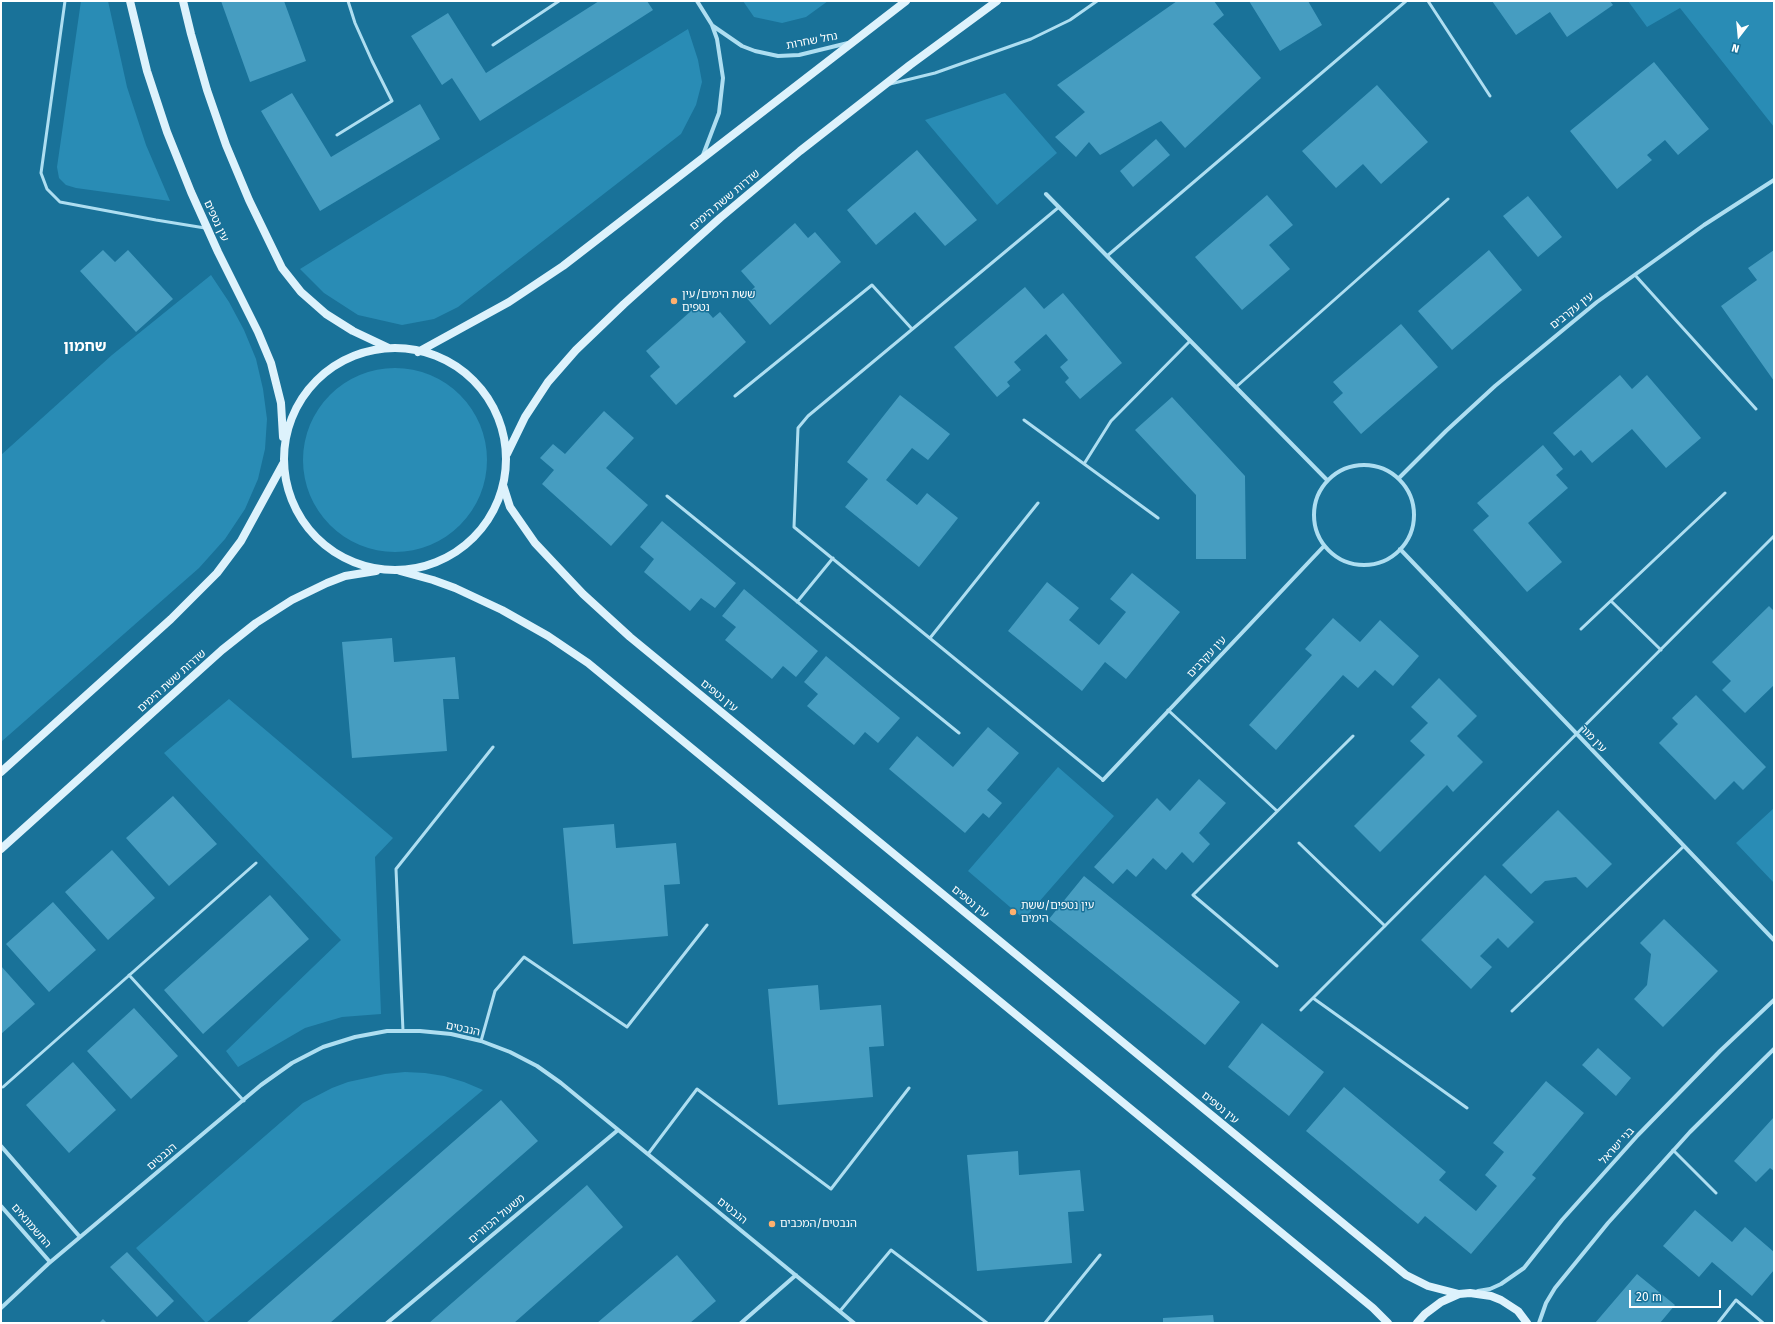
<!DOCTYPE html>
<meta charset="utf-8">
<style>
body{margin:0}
#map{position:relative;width:1775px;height:1324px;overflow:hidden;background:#197299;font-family:"Fira Sans",sans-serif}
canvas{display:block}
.frame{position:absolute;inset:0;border:2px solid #fff;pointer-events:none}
.north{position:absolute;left:1719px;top:16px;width:40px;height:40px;-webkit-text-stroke:3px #197299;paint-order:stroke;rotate:196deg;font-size:11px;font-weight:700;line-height:16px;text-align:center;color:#fff}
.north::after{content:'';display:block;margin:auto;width:14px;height:18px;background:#fff;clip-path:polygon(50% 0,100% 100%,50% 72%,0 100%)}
.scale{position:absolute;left:1629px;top:1290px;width:92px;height:18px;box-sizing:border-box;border:2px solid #fff;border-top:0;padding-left:5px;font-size:12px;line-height:14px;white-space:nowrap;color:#fff;-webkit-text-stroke:3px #197299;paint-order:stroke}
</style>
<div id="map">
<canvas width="1775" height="1324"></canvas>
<div class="frame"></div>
<div class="north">N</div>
<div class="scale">20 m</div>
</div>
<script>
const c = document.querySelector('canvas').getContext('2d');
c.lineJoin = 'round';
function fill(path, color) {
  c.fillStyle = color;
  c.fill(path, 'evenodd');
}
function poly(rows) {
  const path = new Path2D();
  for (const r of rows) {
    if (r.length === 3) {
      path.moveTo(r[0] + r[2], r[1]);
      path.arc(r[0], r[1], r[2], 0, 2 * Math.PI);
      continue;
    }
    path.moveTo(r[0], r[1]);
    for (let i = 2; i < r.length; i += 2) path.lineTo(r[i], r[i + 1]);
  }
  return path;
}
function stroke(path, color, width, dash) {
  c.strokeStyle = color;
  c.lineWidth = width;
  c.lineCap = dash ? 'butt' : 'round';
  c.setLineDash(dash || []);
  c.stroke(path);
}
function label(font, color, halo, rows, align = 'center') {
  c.font = font + ' "Fira Sans","Noto Sans Hebrew",sans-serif';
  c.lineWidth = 3;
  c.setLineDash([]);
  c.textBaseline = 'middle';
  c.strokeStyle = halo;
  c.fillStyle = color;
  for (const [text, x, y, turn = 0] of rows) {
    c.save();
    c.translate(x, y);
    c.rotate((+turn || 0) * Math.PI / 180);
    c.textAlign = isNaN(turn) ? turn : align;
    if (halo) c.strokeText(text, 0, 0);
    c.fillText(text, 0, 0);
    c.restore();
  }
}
fill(poly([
 [81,1,108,1,127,87,146,145,170,201,76,188,66,185,59,178,57,167],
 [743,1,828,1,806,17,782,23,754,17],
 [1628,1,1774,1,1774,127,1680,8,1647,27],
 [688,29,698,60,702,82,696,105,681,134,458,307,434,319,402,325,358,315,324,293,300,269],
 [1005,93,1057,153,997,205,925,120],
 [211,275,229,302,244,330,256,359,263,389,267,419,265,449,258,479,245,509,225,539,199,568,1,742,1,455,112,355],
 [395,460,92],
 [229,699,393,838,375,857,381,1014,342,1017,305,1028,238,1067,226,1051,341,940,164,753],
 [1058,767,1114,816,1024,919,968,871],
 [1774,808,1774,883,1736,843],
 [405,1072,425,1073,444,1076,464,1082,483,1090,206,1323,136,1248,303,1103,332,1088,348,1082,385,1074]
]), '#298cb5');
fill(poly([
 [221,1,284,1,306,61,250,82],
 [599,1,647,1,653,10,480,121,452,78,442,85,411,36,448,13,486,73],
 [1177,1,1214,1,1224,15,1213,24,1261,78,1185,148,1161,121,1100,155,1089,142,1076,157,1055,137,1085,112,1057,85],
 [1249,1,1308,1,1322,25,1280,51],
 [1492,1,1610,1,1613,5,1567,37,1550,12,1516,35],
 [1654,62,1709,129,1678,155,1665,140,1647,155,1652,160,1617,189,1570,131],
 [1377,85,1428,142,1381,184,1363,164,1336,188,1302,151],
 [292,93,331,157,420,104,440,139,320,211,261,111],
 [1156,139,1170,155,1133,187,1120,171],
 [917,150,977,220,945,246,915,212,876,245,847,210],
 [1267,195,1293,225,1269,245,1290,269,1242,310,1195,257],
 [1528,196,1562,237,1538,257,1503,216],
 [795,223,808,238,815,232,841,262,770,325,745,296,755,287,741,271],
 [103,250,115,262,128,250,173,299,136,332,80,271],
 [1489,250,1522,290,1452,350,1418,311],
 [1774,250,1774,381,1721,306,1757,280,1748,268],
 [1025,287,1044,309,1063,293,1122,363,1080,399,1065,382,1069,378,1060,367,1068,360,1046,334,1014,362,1021,370,1007,382,1010,386,997,397,954,347],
 [700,303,713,318,720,312,746,342,676,405,650,376,660,367,646,351],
 [1401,324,1438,367,1361,434,1333,402,1343,393,1333,382],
 [1620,375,1632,389,1647,375,1701,438,1666,468,1632,429,1592,463,1581,450,1574,456,1553,433],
 [900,395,950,434,928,460,912,448,886,480,917,505,927,493,958,518,919,567,845,507,868,479,847,462],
 [1172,397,1245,476,1246,559,1196,559,1196,495,1135,430],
 [604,411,634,438,606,468,648,505,611,546,542,484,554,470,540,458,553,444,565,454],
 [1543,445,1563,469,1556,475,1568,488,1528,523,1562,562,1527,592,1473,530,1489,516,1477,503],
 [662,521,736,583,715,608,701,598,690,611,644,572,654,559,640,547],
 [1132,573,1180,612,1126,679,1105,662,1082,691,1008,631,1047,582,1079,608,1069,620,1099,645,1126,612,1110,599],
 [744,589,818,651,796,677,783,666,772,679,725,640,736,627,722,616],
 [1769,606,1774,611,1774,685,1745,713,1722,690,1731,681,1712,662],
 [1333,618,1360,642,1380,620,1419,656,1393,686,1375,670,1358,688,1343,675,1276,750,1249,725,1312,655,1305,649],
 [392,638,394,662,455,657,459,699,443,699,447,751,352,758,342,642],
 [826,656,900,718,878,743,865,732,854,745,807,706,818,694,804,682],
 [1439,678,1477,716,1457,736,1483,762,1453,792,1447,785,1380,852,1354,826,1425,755,1410,741,1428,723,1411,707],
 [1696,695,1766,767,1743,790,1734,781,1715,800,1659,743,1678,724,1672,718],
 [988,727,1019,753,987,790,1002,803,989,818,983,813,965,833,889,769,917,736,953,767],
 [1199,779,1226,803,1199,833,1210,844,1193,863,1182,852,1166,870,1153,858,1136,877,1127,869,1113,884,1094,867,1157,798,1170,811],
 [173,796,217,844,169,886,126,838],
 [1558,810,1612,864,1587,888,1576,877,1545,881,1531,894,1502,865],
 [614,824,616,848,676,843,680,884,664,885,668,936,573,944,563,828],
 [112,850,155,898,108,940,65,892],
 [1485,875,1534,922,1508,948,1498,938,1480,956,1492,967,1471,989,1421,940],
 [1084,876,1240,1002,1205,1045,1049,919],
 [270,895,309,939,203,1034,164,990],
 [53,902,96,950,49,992,6,944],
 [1664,919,1718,971,1663,1027,1634,999,1647,985,1651,954,1640,943],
 [1,966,35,1004,1,1034],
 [818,985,820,1010,881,1005,884,1046,869,1047,873,1097,778,1105,768,989],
 [134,1008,178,1056,131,1099,87,1051],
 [1262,1023,1324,1072,1289,1116,1228,1067],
 [1598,1048,1631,1078,1616,1096,1582,1065],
 [73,1062,116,1110,69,1153,26,1105],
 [1546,1081,1584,1113,1532,1175,1536,1178,1471,1254,1425,1216,1418,1224,1306,1131,1344,1087,1446,1172,1439,1180,1476,1211,1497,1186,1485,1175,1504,1152,1493,1143],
 [501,1100,538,1141,330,1323,246,1323],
 [1774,1117,1774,1171,1770,1168,1756,1182,1734,1161],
 [1018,1151,1019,1175,1080,1170,1084,1211,1068,1212,1072,1263,977,1271,967,1155],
 [587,1185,623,1227,514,1323,429,1323],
 [1695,1210,1732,1242,1745,1227,1774,1252,1774,1270,1752,1296,1712,1262,1699,1277,1663,1246],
 [127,1252,174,1301,157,1317,110,1267],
 [677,1255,716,1301,690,1323,597,1323],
 [1637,1274,1675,1305,1660,1323,1595,1323],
 [1213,1315,1214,1323,1163,1323,1163,1318],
 [103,1319,107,1323,99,1323]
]), '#469dc1');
stroke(poly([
 [65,1,41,173,47,189,60,202,156,220,205,228],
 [1428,1,1490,96],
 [493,45,559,1],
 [890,84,935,73,1031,39,1070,20,1097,1],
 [337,135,392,101,372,61,355,23,348,1],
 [1059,207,808,416,798,428,794,527,1103,780],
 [1107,256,1406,1],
 [1635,275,1756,409],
 [1236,387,1448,199],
 [735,396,872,285,912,329],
 [1024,420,1158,518],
 [1084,464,1111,421,1190,341],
 [667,496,959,733],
 [1611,601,1661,650],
 [797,602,833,558],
 [1581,629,1725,493],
 [930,638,1038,503],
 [1168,710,1277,811],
 [1299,843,1385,926],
 [1277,966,1193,895,1353,736],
 [129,975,244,1101],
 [1313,998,1467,1108],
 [1301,1010,1774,536],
 [1512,1011,1684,846],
 [403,1031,396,869,493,747],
 [481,1041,495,991,524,957,627,1027,707,925],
 [3,1087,256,863],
 [1673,1150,1716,1193],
 [648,1154,697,1089,831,1189,909,1088],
 [840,1311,891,1250,987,1323],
 [1045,1323,1100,1255],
 [1718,1323,1736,1300,1763,1323]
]), '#aedef1', 3);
stroke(poly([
 [697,1,712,25,717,39,723,78,719,113,703,155],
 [713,26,742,46,755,51,778,56,799,55,848,43],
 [1046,194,1327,480],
 [1364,515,50],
 [1399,478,1446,431,1495,386,1597,302,1704,225,1774,180],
 [1400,549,1774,940],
 [1103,780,1324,546],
 [1,1146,80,1237],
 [1,1206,50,1262],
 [1478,1291,1490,1289,1501,1284,1524,1268,1562,1220,1638,1135,1720,1051,1774,1000],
 [1,1308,48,1264,261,1085,292,1063,323,1047,355,1037,387,1031,420,1031,451,1034,481,1041,510,1052,537,1066,561,1083,854,1323],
 [387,1323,618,1130],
 [741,1323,796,1275],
 [1539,1323,1546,1303,1555,1288,1608,1223,1690,1132,1774,1049]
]), '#aedef1', 4);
stroke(poly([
 [130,1,147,71,167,132,191,192,218,252,258,332,271,363,281,403,283,437],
 [183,1,191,34,207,90,226,145,249,200,282,268,301,292,326,314,353,331,389,348],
 [395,459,111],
 [418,352,509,302,563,266,906,1],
 [507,454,525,417,548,382,576,350,624,304,720,218,800,151,910,65,997,1],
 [503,485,510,507,535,543,583,594,630,637,1406,1275,1428,1286,1459,1294],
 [400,571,433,580,455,588,502,610,548,636,588,663,1373,1308,1388,1323],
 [1,772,171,619,217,573,241,541,283,464],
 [1,849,222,650,256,623,292,600,327,583,345,576,376,571],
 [1417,1323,1425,1314,1441,1302,1459,1294,1470,1293,1491,1296,1501,1300,1518,1311,1527,1323]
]), '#ddf2fc', 8);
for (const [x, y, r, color] of [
 [674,301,4,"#ffb06e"],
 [1013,912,4,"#ffb06e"],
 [772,1224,4,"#ffb06e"]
]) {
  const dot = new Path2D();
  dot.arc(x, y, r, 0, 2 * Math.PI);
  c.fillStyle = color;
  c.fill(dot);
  stroke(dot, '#197299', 1.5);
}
label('11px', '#fff', '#197299', [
 ["נחל שחרות",812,41,-11],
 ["שדרות ששת הימים",725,200,-40],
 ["עין נטפים",216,221,65],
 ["עין עקרבים",1572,311,-38],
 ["עין עקרבים",1207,657,-47],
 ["שדרות ששת הימים",172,681,-42],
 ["עין נטפים",719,696,39],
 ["עין מור",1593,739,46],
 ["עין נטפים",970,902,39],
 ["הנבטים",463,1029,12],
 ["עין נטפים",1220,1108,39],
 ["בני ישראל",1617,1146,-48],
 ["הנבטים",162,1157,-40],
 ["הנבטים",732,1211,39],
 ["משעול הכוזרים",497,1219,-40],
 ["החשמונאים",31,1226,49]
]);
label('11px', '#fff', '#197299', [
 ["ששת הימים/עין",682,295],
 ["נטפים",682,308],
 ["עין נטפים/ששת",1021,906],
 ["הימים",1021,919],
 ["הנבטים/המכבים",780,1224]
], 'left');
label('bold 15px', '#fff', '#197299', [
 ["שחמון",85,347]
]);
</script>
